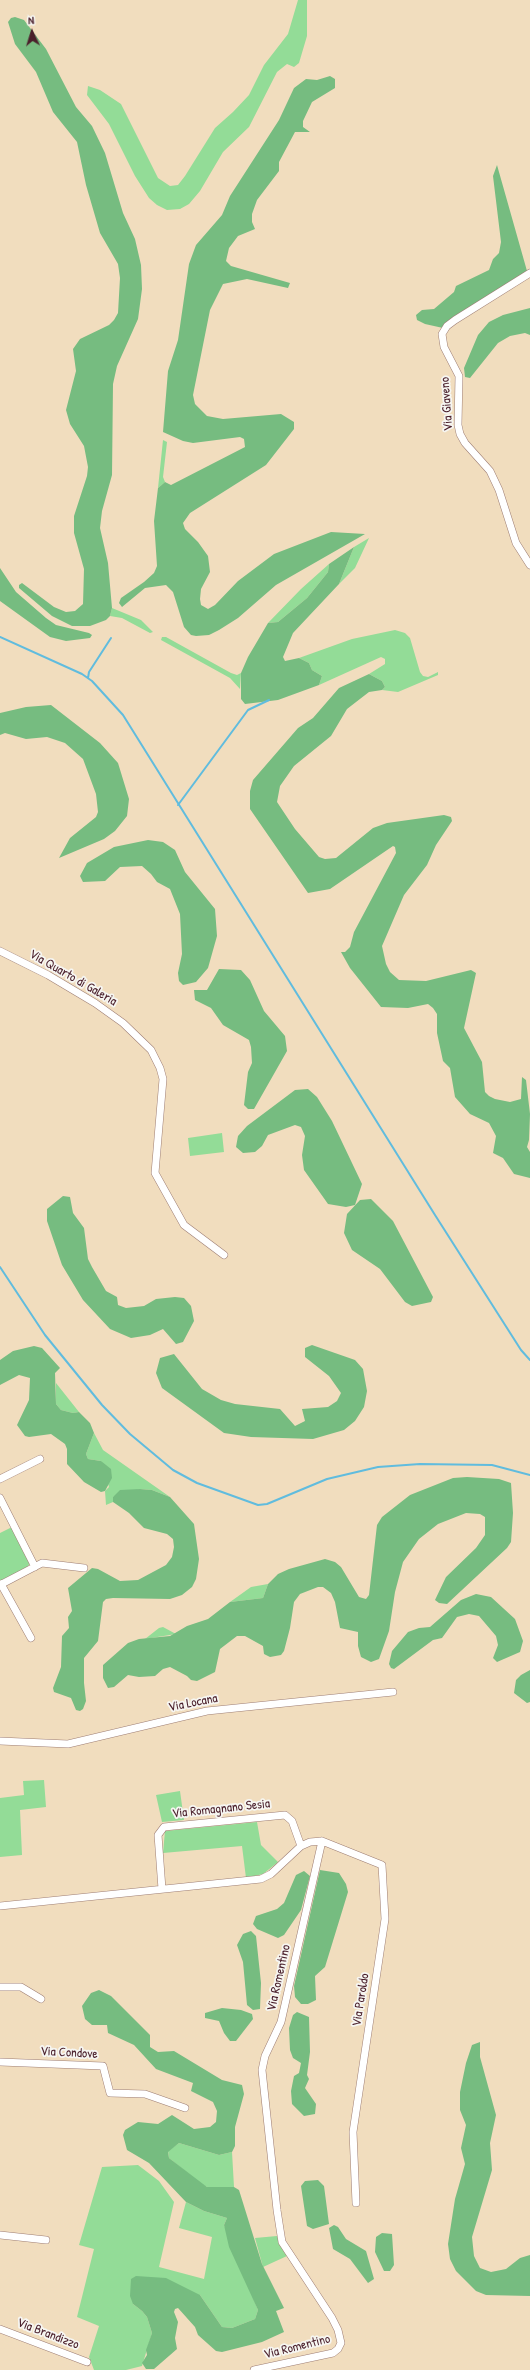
<!DOCTYPE html>
<style>
body{margin:0}
#map{position:relative;width:530px;height:2370px;overflow:hidden;background:#f1ddbe;font-family:"Patrick Hand",sans-serif}
canvas{display:block}
.north{position:absolute;left:12px;top:12px;width:40px;height:40px;-webkit-text-stroke:3px #f6f6f2;paint-order:stroke;rotate:356deg;font-size:11px;font-weight:700;line-height:16px;text-align:center;color:#4a1f2b}
.north::after{content:'';display:block;margin:auto;width:14px;height:18px;background:#4a1f2b;clip-path:polygon(50% 0,100% 100%,50% 72%,0 100%)}
</style>
<div id="map">
<canvas width="530" height="2370"></canvas>
<div class="north">N</div>
</div>
<script>
const c = document.querySelector('canvas').getContext('2d');
c.lineJoin = 'round';
function fill(path, color) {
  c.fillStyle = color;
  c.fill(path, 'evenodd');
}
function poly(rows) {
  const path = new Path2D();
  for (const r of rows) {
    path.moveTo(r[0], r[1]);
    for (let i = 2; i < r.length; i += 2) path.lineTo(r[i], r[i + 1]);
  }
  return path;
}
function stroke(path, color, width, dash) {
  c.strokeStyle = color;
  c.lineWidth = width;
  c.lineCap = dash ? 'butt' : 'round';
  c.setLineDash(dash || []);
  c.stroke(path);
}
function label(font, color, halo, rows, align = 'center') {
  c.font = font + ' "Patrick Hand",sans-serif';
  c.lineWidth = 3.5;
  c.setLineDash([]);
  c.textBaseline = 'middle';
  c.strokeStyle = halo;
  c.fillStyle = color;
  for (const [text, x, y, turn = 0] of rows) {
    c.save();
    c.translate(x, y);
    c.rotate((+turn || 0) * Math.PI / 180);
    c.textAlign = isNaN(turn) ? turn : align;
    if (halo) c.strokeText(text, 0, 0);
    c.fillText(text, 0, 0);
    c.restore();
  }
}
fill(poly([
 [298,0,307,0,307,36,299,63,294,67,287,64,277,72,249,127,223,152,200,191,189,204,180,209,167,210,157,205,149,198,135,176,109,124,87,95,88,86,100,90,121,104,158,178,170,186,178,185,185,176,215,128,233,112,249,95,264,65,288,34],
 [163,440,167,442,163,477,165,482,158,488],
 [369,538,355,568,339,584,354,547],
 [329,564,328,572,307,598,278,622,268,623,301,589],
 [112,608,141,620,153,632,150,633,122,618,110,616],
 [395,630,405,633,410,638,420,672,423,676,428,677,438,672,438,675,398,692,382,690,385,687,382,681,369,674,385,664,385,659,381,657,319,685,322,676,312,670,309,663,299,658,352,639],
 [162,637,166,637,231,673,237,675,241,673,240,689,230,678,161,640],
 [222,1133,224,1152,190,1156,188,1138],
 [56,1383,79,1412,73,1413,61,1410,56,1404],
 [94,1433,103,1450,170,1497,152,1490,140,1489,113,1497,113,1502,106,1505,105,1491,109,1487,101,1461,88,1459,86,1454],
 [12,1527,30,1561,28,1567,0,1582,0,1533],
 [268,1584,263,1598,230,1602,251,1587],
 [163,1627,176,1634,145,1639,159,1628],
 [44,1780,46,1807,20,1810,22,1855,0,1857,0,1798,24,1795,23,1781],
 [180,1791,184,1820,162,1822,156,1795],
 [257,1822,261,1845,278,1862,263,1874,246,1878,242,1846,163,1853,165,1831],
 [179,2143,219,2155,232,2152,234,2187,207,2187,201,2184,169,2158,168,2151],
 [138,2165,159,2181,174,2202,159,2267,204,2279,212,2237,179,2228,186,2202,204,2211,227,2218,224,2225,258,2310,255,2319,232,2328,222,2327,200,2295,133,2304,142,2311,147,2317,152,2333,142,2366,126,2370,94,2370,89,2357,99,2326,77,2317,94,2249,79,2245,102,2167],
 [277,2236,287,2256,263,2267,255,2238]
]), '#93dc97');
fill(poly([
 [15,17,24,20,46,49,76,107,92,126,105,153,123,213,135,239,141,265,142,289,138,319,117,366,113,384,112,475,102,511,100,528,108,563,112,608,110,616,106,620,90,626,72,626,52,616,19,588,19,585,22,583,54,607,66,612,75,611,83,604,84,569,74,533,74,516,87,476,88,467,84,446,70,424,66,410,76,371,73,349,80,339,109,325,114,320,118,313,120,278,118,264,100,233,86,185,77,142,53,112,36,72,15,44,8,22,11,18],
 [330,76,335,79,335,88,312,102,303,121,303,127,310,132,295,132,279,162,279,171,257,200,252,214,252,222,255,229,238,236,229,248,226,261,231,266,290,283,288,288,247,279,223,284,210,310,193,395,195,404,207,416,223,419,281,414,294,422,294,429,266,465,190,513,183,523,185,529,198,542,208,556,210,572,201,589,200,599,201,605,208,609,215,605,238,581,274,554,331,532,365,534,276,585,238,618,219,630,209,635,196,636,191,635,184,627,173,592,166,585,145,588,122,607,119,603,121,598,144,582,154,573,157,566,154,521,158,488,165,482,171,485,245,447,244,439,240,437,193,443,183,441,163,432,168,371,178,340,189,264,196,245,222,215,230,196,279,120,294,88,306,79,317,80],
 [497,165,527,271,443,328,425,324,417,320,416,315,422,310,434,309,454,292,456,286,489,270,493,259,499,253,501,242,493,176],
 [530,308,530,335,525,333,510,336,498,343,470,378,465,377,464,368,478,335,489,322,503,315],
 [354,547,339,584,293,633,283,657,285,661,299,658,309,663,312,670,322,676,319,685,278,700,245,704,241,699,241,673,248,657,268,623,278,622,307,598,328,572,329,564],
 [0,568,16,592,46,618,56,625,89,633,92,635,90,638,66,641,50,637,0,601],
 [369,674,382,681,385,687,382,690,369,692,347,709,331,736,294,766,280,786,277,802,295,829,319,857,325,859,336,858,373,828,387,823,444,815,451,817,452,821,436,845,427,865,404,895,382,946,386,964,390,972,399,980,426,981,471,970,476,973,464,1028,482,1062,485,1092,489,1096,495,1099,510,1102,521,1099,522,1077,526,1080,530,1114,529,1140,527,1147,530,1152,530,1178,514,1174,503,1158,493,1153,496,1136,489,1123,470,1114,455,1097,450,1068,443,1061,437,1033,437,1014,433,1008,428,1004,408,1008,381,1007,350,968,341,952,345,952,350,947,354,932,396,853,395,847,393,846,330,889,308,893,250,809,250,791,253,780,298,728,313,718,339,688],
 [51,705,100,743,118,763,129,799,127,816,115,831,104,839,59,858,70,838,96,817,98,812,96,794,83,759,65,743,47,737,26,739,5,733,0,735,0,713,26,707],
 [148,840,163,842,175,850,185,872,215,909,217,936,208,968,196,982,183,985,179,981,178,973,182,954,180,914,170,889,157,882,151,874,142,866,120,867,105,881,83,882,80,876,87,863,114,847],
 [219,969,241,970,250,980,264,1011,285,1036,287,1051,254,1109,248,1109,244,1105,248,1072,252,1063,251,1047,249,1040,223,1025,211,1008,195,1000,194,990,207,990],
 [308,1089,317,1097,332,1121,362,1184,355,1205,346,1207,328,1204,304,1170,302,1155,305,1136,301,1127,295,1125,268,1135,262,1146,255,1152,243,1153,236,1147,238,1136,247,1126,295,1090],
 [63,1196,70,1197,73,1213,84,1228,88,1259,92,1267,106,1291,117,1297,118,1305,126,1308,144,1306,156,1299,175,1297,184,1298,191,1306,194,1321,183,1342,176,1344,163,1329,150,1335,131,1338,110,1329,83,1300,62,1265,47,1221,47,1209],
 [371,1199,393,1221,433,1297,431,1302,412,1306,405,1302,380,1269,352,1250,344,1233,347,1214,360,1200],
 [312,1345,355,1360,363,1369,367,1391,364,1407,355,1421,344,1430,313,1439,251,1437,224,1433,162,1388,156,1373,160,1358,174,1354,202,1389,221,1400,235,1404,280,1409,295,1426,305,1421,302,1409,328,1407,337,1401,341,1393,329,1376,305,1357,305,1348],
 [34,1346,42,1348,60,1368,55,1373,56,1404,61,1410,73,1413,79,1412,90,1423,94,1433,86,1454,88,1459,101,1461,111,1469,112,1478,105,1491,101,1492,84,1482,67,1464,67,1449,65,1444,51,1434,29,1437,25,1436,17,1425,29,1400,30,1378,19,1375,0,1385,0,1360,13,1351],
 [467,1477,499,1479,511,1483,513,1513,511,1542,507,1548,447,1604,439,1603,435,1600,446,1577,476,1548,485,1535,485,1517,480,1514,466,1513,438,1524,419,1539,403,1562,395,1592,389,1631,379,1659,371,1662,361,1657,358,1646,358,1632,340,1628,335,1602,331,1593,323,1587,318,1587,300,1594,294,1602,290,1628,284,1651,281,1655,270,1657,264,1654,263,1646,245,1636,237,1636,220,1649,215,1672,197,1681,191,1680,187,1676,170,1667,163,1669,155,1676,139,1677,128,1675,114,1687,108,1688,103,1678,103,1665,128,1643,139,1639,170,1636,187,1626,208,1619,230,1602,263,1598,268,1584,278,1574,289,1569,325,1559,335,1562,341,1567,359,1597,366,1599,369,1595,377,1525,382,1517,410,1495,453,1478],
 [140,1489,152,1490,170,1497,194,1524,199,1559,196,1579,192,1587,182,1595,170,1599,113,1598,106,1599,103,1602,98,1641,84,1658,84,1683,86,1701,83,1709,80,1711,76,1710,71,1698,54,1692,53,1688,61,1667,62,1636,69,1628,68,1617,72,1611,68,1588,92,1568,98,1569,120,1581,138,1580,166,1565,172,1557,174,1547,173,1539,167,1534,144,1528,129,1513,113,1502,113,1497,120,1490],
 [476,1594,491,1597,515,1619,523,1641,520,1652,497,1662,493,1658,498,1645,496,1636,479,1616,469,1614,457,1617,442,1638,433,1640,394,1669,391,1668,389,1664,392,1651,408,1632,419,1628,430,1627,461,1600],
 [530,1670,530,1702,527,1703,514,1693,516,1680,521,1675],
 [320,1870,339,1873,346,1884,348,1892,325,1967,315,1976,316,2000,308,2004,301,2004,295,1997,294,1986],
 [304,1871,310,1876,301,1910,284,1935,278,1938,257,1929,253,1924,256,1916,277,1909,284,1903,296,1875],
 [251,1931,256,1936,261,1983,260,2009,253,2010,247,2005,243,1962,237,1945,243,1934],
 [99,1990,111,1996,150,2035,150,2047,158,2052,174,2051,222,2080,242,2085,244,2094,235,2127,235,2146,232,2152,219,2155,179,2143,168,2152,169,2158,207,2187,234,2187,239,2190,262,2264,284,2308,276,2311,284,2332,262,2342,222,2352,216,2351,198,2335,195,2327,178,2308,175,2309,174,2312,178,2322,175,2338,177,2349,154,2369,146,2369,142,2363,147,2355,146,2350,152,2333,147,2317,142,2311,133,2304,130,2296,131,2279,136,2276,166,2278,200,2295,222,2327,232,2328,255,2319,258,2310,229,2247,224,2225,227,2218,204,2211,186,2202,149,2163,127,2150,123,2135,125,2130,138,2122,158,2124,172,2115,194,2129,210,2127,216,2122,217,2111,213,2102,191,2091,193,2083,156,2069,134,2045,108,2033,107,2025,92,2025,85,2019,82,2006,91,1993],
 [222,2008,241,2010,252,2014,253,2019,236,2041,230,2041,224,2033,219,2021,205,2018,205,2013],
 [297,2012,309,2017,310,2052,307,2075,309,2079,305,2088,316,2104,315,2114,304,2116,292,2104,291,2091,294,2076,299,2073,301,2063,293,2058,290,2050,289,2028,293,2015],
 [480,2042,480,2057,496,2115,490,2143,492,2170,472,2237,474,2256,480,2268,491,2272,506,2269,520,2258,530,2255,530,2296,486,2295,476,2291,456,2271,450,2259,448,2244,455,2199,465,2164,461,2148,466,2125,460,2110,460,2092,466,2063,472,2045],
 [318,2180,324,2186,329,2224,313,2229,307,2226,301,2186,305,2181],
 [334,2225,338,2227,346,2239,366,2251,374,2279,368,2283,350,2259,333,2249,329,2228],
 [382,2233,392,2234,394,2265,390,2271,384,2271,375,2252,376,2237]
]), '#76bc80');
stroke(poly([
 [0,637,82,674,92,681,123,715,435,1215,521,1350,530,1360],
 [88,678,89,672,111,638],
 [178,805,248,710,269,700],
 [0,1267,45,1335,102,1405,130,1434,173,1470,197,1483,258,1505,267,1504,327,1479,378,1467,420,1464,492,1465,530,1475]
]), '#60bcde', 2);
const minor = poly([
 [530,273,455,320,447,326,442,334,444,347,459,376,458,425,460,434,465,443,490,471,499,490,516,543,530,565],
 [0,951,48,975,95,1003,123,1023,151,1050,160,1068,163,1079,155,1173,184,1225,224,1255],
 [0,1479,40,1459],
 [0,1498,35,1567],
 [1,1584,31,1638],
 [0,1585,42,1563,84,1568],
 [0,1741,68,1744,207,1711,393,1692],
 [322,1841,382,1865,385,1919,353,2132,356,2203],
 [162,1889,158,1835,164,1827,285,1815,292,1821,301,1846],
 [0,1906,261,1879,271,1874,301,1846,310,1842,322,1841,281,2022,265,2056,262,2070,277,2210,282,2242,332,2318,338,2330,341,2343,338,2349,333,2353,254,2370],
 [0,1987,21,1987,41,1999],
 [0,2062,103,2066,110,2093,145,2094,185,2108],
 [0,2235,46,2240],
 [0,2329,87,2362]
]);
stroke(minor, '#9e7e74', 8);
stroke(minor, '#fff', 7);
label('13px', '#4a1f2b', '#f6f6f2', [
 ["Via Giaveno",447,404,-94],
 ["Via Quarto di Galeria",73,978,30],
 ["Via Locana",193,1703,-11],
 ["Via Romagnano Sesia",221,1809,-6],
 ["Via Romentino",279,1978,-77],
 ["Via Paroldo",361,2000,-81],
 ["Via Condove",69,2053,3],
 ["Via Brandizzo",48,2334,21],
 ["Via Romentino",297,2347,-14]
]);
</script>
